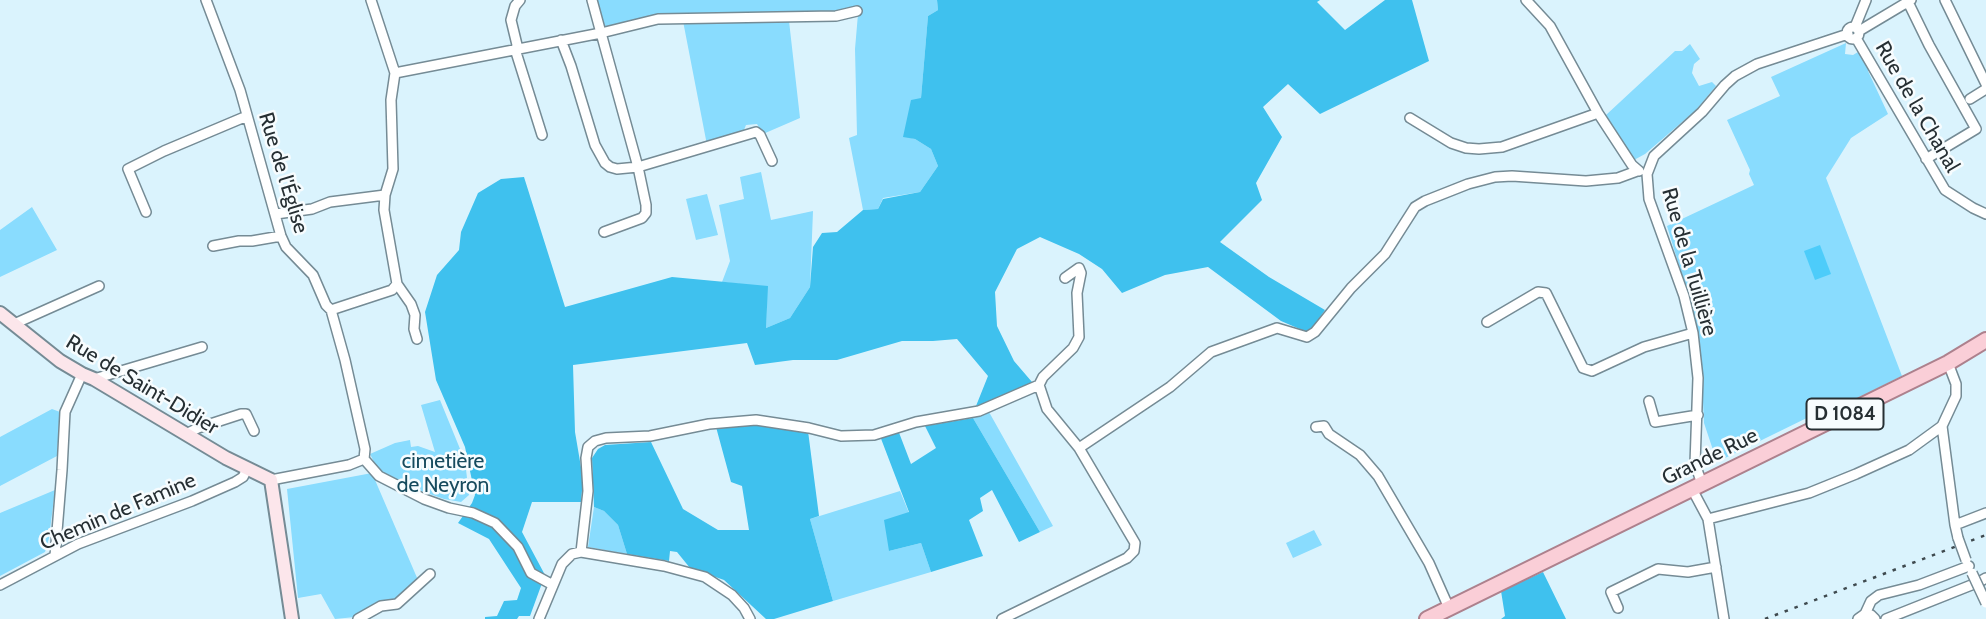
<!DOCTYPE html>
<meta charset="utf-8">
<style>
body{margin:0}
canvas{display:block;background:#daf3fd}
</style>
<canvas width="1986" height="619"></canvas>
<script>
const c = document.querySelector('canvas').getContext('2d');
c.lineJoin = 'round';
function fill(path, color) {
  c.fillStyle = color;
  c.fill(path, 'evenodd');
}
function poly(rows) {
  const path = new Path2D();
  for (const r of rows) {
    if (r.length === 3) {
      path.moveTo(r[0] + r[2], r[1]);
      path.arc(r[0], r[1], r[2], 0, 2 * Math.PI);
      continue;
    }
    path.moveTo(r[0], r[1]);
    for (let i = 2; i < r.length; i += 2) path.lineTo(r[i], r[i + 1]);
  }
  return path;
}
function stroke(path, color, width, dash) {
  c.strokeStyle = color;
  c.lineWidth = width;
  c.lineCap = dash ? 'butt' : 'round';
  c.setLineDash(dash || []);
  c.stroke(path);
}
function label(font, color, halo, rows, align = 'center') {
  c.font = font + ' Cabin,sans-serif';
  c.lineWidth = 5;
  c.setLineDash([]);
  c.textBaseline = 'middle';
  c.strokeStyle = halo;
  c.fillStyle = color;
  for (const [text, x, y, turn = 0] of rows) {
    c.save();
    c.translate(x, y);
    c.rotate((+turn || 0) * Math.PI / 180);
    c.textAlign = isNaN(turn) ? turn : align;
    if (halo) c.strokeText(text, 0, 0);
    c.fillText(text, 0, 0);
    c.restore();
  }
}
fill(poly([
 [596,0,937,0,938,10,928,16,921,98,904,136,915,139,931,149,938,166,920,192,883,198,878,209,863,210,849,138,857,135,855,49,858,14,850,11,682,16,604,29],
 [683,21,789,21,800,118,763,134,757,124,746,125,742,135,707,145],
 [1846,43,1845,54,1853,55,1858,52,1870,70,1868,71,1888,114,1851,138,1826,178,1902,376,1855,399,1819,412,1717,462,1704,423,1701,360,1696,322,1667,226,1754,185,1749,174,1750,170,1727,120,1780,96,1771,77],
 [1690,44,1700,59,1694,64,1692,73,1699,86,1712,82,1716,86,1696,110,1645,154,1634,160,1606,115,1675,51,1682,51],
 [761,172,771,220,813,211,810,287,790,318,766,328,767,287,722,282,730,261,719,205,744,199,740,177],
 [707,194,718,235,696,240,686,199],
 [32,207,57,250,0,277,0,230],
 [440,400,465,461,469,495,461,502,444,499,404,485,378,470,370,454,395,443,410,440,411,447,418,446,435,452,421,405],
 [52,409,60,412,57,456,0,486,0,437],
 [989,412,1053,526,1040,532,973,418],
 [372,473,418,580,396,600,383,600,355,617,335,619,321,594,298,598,287,489],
 [55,490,49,538,45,552,0,576,0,513],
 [900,491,909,513,889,551,921,543,931,572,833,601,810,519],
 [594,507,604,511,618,525,627,554,588,547],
 [1314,530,1322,545,1293,558,1286,543]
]), '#89dcfe');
fill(poly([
 [937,0,1320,0,1317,2,1345,30,1385,0,1412,0,1429,61,1320,114,1288,84,1263,107,1282,137,1256,183,1262,200,1220,242,1269,277,1325,310,1309,333,1281,321,1208,267,1165,275,1122,293,1102,269,1079,254,1040,237,1017,249,995,292,997,326,1014,361,1032,382,995,400,976,406,988,376,957,339,933,341,902,341,837,360,793,360,755,365,747,343,573,365,575,432,583,479,581,502,532,502,522,532,545,575,530,616,519,616,517,619,485,619,485,617,497,616,504,601,517,600,521,588,489,539,458,523,472,503,475,495,465,447,436,380,425,312,437,275,459,250,461,232,478,193,501,179,524,177,565,307,672,277,768,286,766,328,790,318,810,287,813,247,822,233,837,232,863,210,878,209,883,199,920,192,938,166,931,149,915,139,903,137,911,100,921,98,928,16,938,10],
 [973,418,1040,532,1019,542,992,490,980,498,983,511,969,520,983,556,931,572,921,543,889,551,884,520,909,512,880,436,898,430,911,464,936,448,925,426],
 [759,424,808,431,819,516,810,519,833,601,774,619,766,619,724,580,690,568,677,552,670,551,669,561,627,554,618,525,604,511,594,507,592,458,598,449,605,445,651,442,683,509,718,530,749,530,742,486,731,482,716,427],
 [1543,572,1566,619,1501,619,1505,616,1501,591]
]), '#3fc1ee');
fill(poly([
 [1820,245,1831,274,1815,280,1804,251]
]), '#4dccfa');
const street = poly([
 [206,0,240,90,281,236,286,247,313,275,326,305,331,310,345,360,365,449,364,459],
 [592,0,601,33,658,19,836,16,857,11],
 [1526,0,1550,26,1598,113,1632,165,1639,171],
 [1945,0,1986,84],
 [1908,2,1929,45,1976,129,1926,159],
 [1855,27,1866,0],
 [1853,33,6],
 [1859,31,1911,0],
 [1856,38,1945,190,1973,208,1986,214],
 [561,40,571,66,595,145,605,163,610,167,617,169,638,167,756,132,760,135,772,161],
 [515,49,542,135],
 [518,49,511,20,515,6,520,0],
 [395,73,601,33,638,167,646,205,646,213,642,218,604,232],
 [1970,99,1986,89],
 [1410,118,1451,143,1466,148,1479,149,1502,147,1598,113],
 [146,212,128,169,164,151,247,116],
 [276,214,312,209,330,202,385,195],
 [213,246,239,241,252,241,281,236],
 [397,284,411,304,415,315,414,329,417,339],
 [331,310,392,290,397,284,384,210,385,195,393,169,391,100,395,73,371,0],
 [1487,322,1538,292,1546,293,1583,368,1592,371,1644,347,1693,333],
 [14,324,99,286],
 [1948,363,1956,384,1956,396,1942,426,1955,525,1958,538],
 [94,379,202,347],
 [1039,385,1043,377,1073,348,1079,337,1077,293,1081,273,1079,268,1065,278],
 [1649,401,1655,422,1698,415],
 [1316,427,1324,426,1329,434,1360,455,1378,476,1429,563,1449,608],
 [186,434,198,428,241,414,246,414,254,431],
 [1079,448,1170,387,1211,352,1277,328,1307,337,1315,332,1351,288,1385,254,1415,207,1425,201,1468,184,1495,177,1512,176,1586,181,1618,178,1637,171],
 [364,459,379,476,424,499,449,508,473,513,495,523,518,547,531,573,553,585],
 [271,480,349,465,364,459],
 [1702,484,1695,464,1698,378,1693,333,1684,296,1649,199,1647,174,1654,156,1702,112,1725,85,1735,76,1757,64,1848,34],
 [1692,489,1708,519,1724,619],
 [1708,519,1809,493,1856,474,1909,450,1942,426],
 [1955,525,1986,513],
 [581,552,588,491,586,458,588,447,595,441,606,438,650,436,709,424,756,420,809,428,841,436,874,435,916,422,979,411,1039,385,1047,409,1079,448,1135,543,1134,551,1127,558,1002,619],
 [55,556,62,470,65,412,82,374],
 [1979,582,1986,578],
 [0,585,78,544,192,501,235,482,243,477,247,469],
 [1618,608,1611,592,1658,569,1688,572,1716,567],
 [1865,614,1871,601,1879,595,1919,585,1969,566],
 [358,619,381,606,397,604,430,574],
 [539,619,562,564,572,554,581,552,664,566,705,577,732,595,744,608,750,619],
 [1858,619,1865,614,1871,615,1875,619],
 [1886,619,1974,584]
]);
const secondary = poly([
 [0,313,60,361,82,374,94,379,226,458,271,480,292,619]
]);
const primary = poly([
 [1427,619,1948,363,1986,340]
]);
stroke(street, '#758b95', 12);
stroke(secondary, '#758b95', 16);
stroke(primary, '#ad818d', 18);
stroke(street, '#fff', 9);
stroke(secondary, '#fce6eb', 12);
stroke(primary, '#faced7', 14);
stroke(poly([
 [1765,619,1986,535]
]), '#3f4a4f', 2.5, [3.5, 7]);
const streetBridge = poly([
 [1958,538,1966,560],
 [1972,573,1986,603]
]);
stroke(streetBridge, '#758b95', 12, []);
stroke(streetBridge, '#fff', 9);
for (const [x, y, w] of [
 [1845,414,77]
]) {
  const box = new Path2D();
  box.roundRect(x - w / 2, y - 15.5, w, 31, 5);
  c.fillStyle = '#f7fcfe';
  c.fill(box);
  stroke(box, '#262f33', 2);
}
label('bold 19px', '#262f33', null, [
 ["D 1084",1845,414]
]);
label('21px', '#262f33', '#f7fcfe', [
 ["Rue de la Chanal",1917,107,60],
 ["Rue de l'Église",283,173,73],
 ["Rue de la Tuillière",1689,262,74],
 ["Rue de Saint-Didier",142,385,31],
 ["Grande Rue",1710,457,-26],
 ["Chemin de Famine",118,512,-23]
]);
label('21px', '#174b5e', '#f7fcfe', [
 ["cimetière",443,462],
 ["de Neyron",443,486]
]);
</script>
